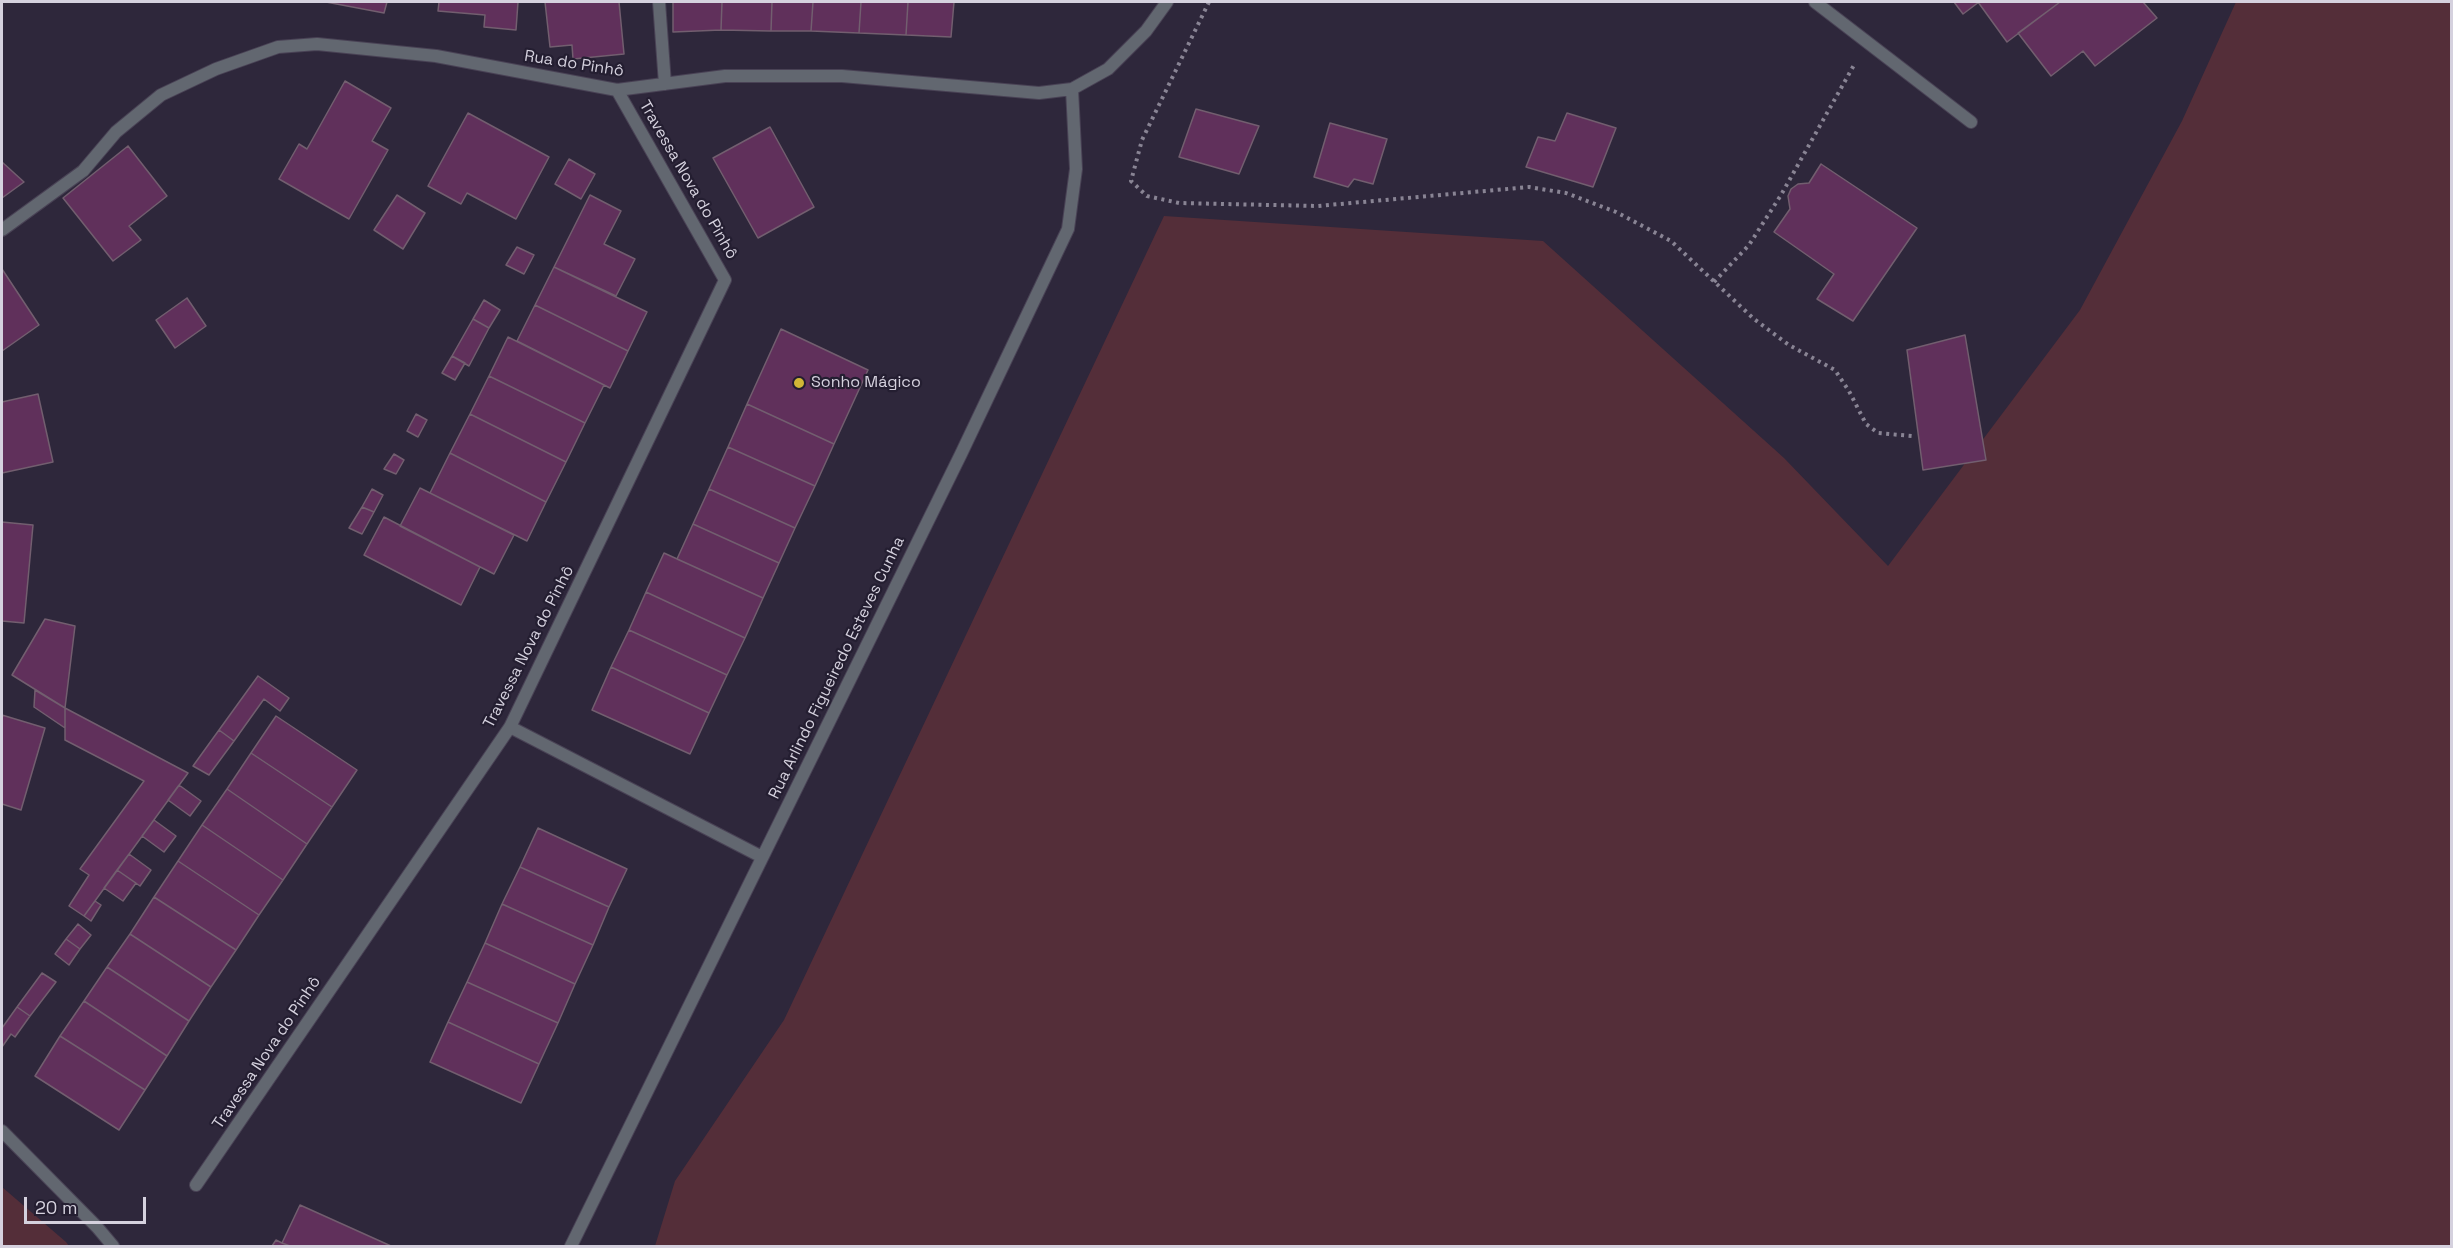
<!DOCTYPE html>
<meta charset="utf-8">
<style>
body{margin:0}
#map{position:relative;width:2453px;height:1248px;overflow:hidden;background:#2e273b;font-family:"Space Grotesk",sans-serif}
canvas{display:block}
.frame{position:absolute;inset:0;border:3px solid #d5d1de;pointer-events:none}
.scale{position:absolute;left:24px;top:1197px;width:122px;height:27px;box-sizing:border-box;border:3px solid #d5d1de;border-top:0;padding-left:8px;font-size:18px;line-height:21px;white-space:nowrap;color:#d5d1de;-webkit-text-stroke:4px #241e31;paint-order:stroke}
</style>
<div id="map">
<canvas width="2453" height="1248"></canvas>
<div class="frame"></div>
<div class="scale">20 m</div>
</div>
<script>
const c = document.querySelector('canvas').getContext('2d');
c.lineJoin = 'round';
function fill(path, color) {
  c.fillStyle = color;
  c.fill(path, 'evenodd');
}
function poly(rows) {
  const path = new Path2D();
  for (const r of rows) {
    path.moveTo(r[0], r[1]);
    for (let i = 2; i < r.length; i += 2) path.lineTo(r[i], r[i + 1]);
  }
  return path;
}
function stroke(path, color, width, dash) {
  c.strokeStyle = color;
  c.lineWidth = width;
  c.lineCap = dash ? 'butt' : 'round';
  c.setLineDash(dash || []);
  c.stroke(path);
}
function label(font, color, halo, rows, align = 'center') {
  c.font = font + ' "Space Grotesk",sans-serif';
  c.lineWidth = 4.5;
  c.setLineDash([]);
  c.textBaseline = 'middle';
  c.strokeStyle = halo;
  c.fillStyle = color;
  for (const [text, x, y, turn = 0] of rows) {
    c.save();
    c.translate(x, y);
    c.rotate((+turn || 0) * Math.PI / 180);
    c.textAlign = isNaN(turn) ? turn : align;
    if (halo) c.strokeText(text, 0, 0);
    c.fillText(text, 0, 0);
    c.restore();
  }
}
fill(poly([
 [2236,2,2451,2,2451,1246,655,1246,675,1181,784,1020,1164,216,1543,241,1784,458,1888,566,2080,310,2182,121],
 [2,1187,66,1242,69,1246,2,1246]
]), '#542e39');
const building = poly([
 [326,2,387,2,384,13,326,2],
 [439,2,518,2,516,30,484,27,485,15,438,11,439,2],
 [545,2,619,2,624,54,573,59,572,45,550,47,545,2],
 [673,2,722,2,721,30,673,32,673,2],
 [722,2,772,2,771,31,721,30,722,2],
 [772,2,813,2,811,31,771,31,772,2],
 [813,2,861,2,859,33,811,31,813,2],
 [861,2,908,2,906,35,859,33,861,2],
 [908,2,954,2,951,37,906,35,908,2],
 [1954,2,1979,2,1963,14,1954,2],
 [1978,2,2060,2,2007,42,1978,2],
 [2060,2,2143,2,2157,18,2095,66,2083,51,2051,76,2018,33,2060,2],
 [345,81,391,108,372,141,388,150,349,219,279,179,299,144,307,149,345,81],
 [1196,109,1259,126,1239,174,1179,157,1196,109],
 [468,113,549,157,516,219,467,193,461,204,428,186,468,113],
 [1567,113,1616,128,1593,187,1526,167,1538,137,1555,141,1567,113],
 [1330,123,1387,139,1373,184,1354,179,1348,187,1314,177,1330,123],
 [770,127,814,207,758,238,713,158,770,127],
 [128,146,167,196,129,226,141,240,113,261,63,198,128,146],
 [569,159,595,174,581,199,555,184,569,159],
 [2,162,24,182,2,198,2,162],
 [1821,164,1917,228,1853,321,1817,299,1834,274,1774,232,1790,209,1788,196,1791,189,1798,184,1809,183,1821,164],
 [397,195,425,213,403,249,374,230,397,195],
 [590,195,621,211,604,244,635,259,616,296,554,267,590,195],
 [517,247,534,255,524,274,506,265,517,247],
 [554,267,647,312,628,351,535,305,554,267],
 [2,269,39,325,2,351,2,269],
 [187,298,206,326,175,348,156,320,187,298],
 [484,300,500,310,489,328,473,319,484,300],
 [535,305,628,351,610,388,517,341,535,305],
 [473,319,489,328,469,366,452,356,473,319],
 [781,329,868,370,834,444,747,404,781,329],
 [1965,335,1986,460,1923,470,1907,350,1965,335],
 [508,337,604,385,585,423,489,376,508,337],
 [452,356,465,363,455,380,442,373,452,356],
 [489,376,585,423,566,462,470,414,489,376],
 [38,394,53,462,2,473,2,402,38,394],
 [747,404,834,444,815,486,728,447,747,404],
 [416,414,427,420,418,437,407,431,416,414],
 [470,414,566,462,546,502,450,453,470,414],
 [728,447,815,486,795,528,709,489,728,447],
 [450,453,546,502,527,541,430,493,450,453],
 [394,454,404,460,396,474,384,469,394,454],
 [420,488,514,535,494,574,400,526,420,488],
 [372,489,383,495,374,512,362,507,372,489],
 [709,489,795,528,779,563,693,524,709,489],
 [362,507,374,512,362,534,349,528,362,507],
 [384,517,480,567,461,605,364,555,384,517],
 [2,522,33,525,24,623,2,621,2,522],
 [693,524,779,563,763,598,677,559,693,524],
 [664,553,763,598,745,638,646,592,664,553],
 [646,592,745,638,727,675,629,630,646,592],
 [45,619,75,626,65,708,12,675,45,619],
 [629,630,727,675,709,713,611,667,629,630],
 [611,667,709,713,690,754,592,710,611,667],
 [258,676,289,698,280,711,264,699,234,741,219,730,258,676],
 [35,690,65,708,65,728,34,707,35,690],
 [65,708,188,773,84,916,69,906,89,875,80,869,144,781,65,740,65,708],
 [2,715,45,728,21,810,2,804,2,715],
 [276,716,357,770,332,807,251,753,276,716],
 [219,730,234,741,209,775,193,766,219,730],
 [251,753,332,807,307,844,227,789,251,753],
 [179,785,201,801,190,816,168,800,179,785],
 [227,789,307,844,283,880,202,825,227,789],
 [154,820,176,836,164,852,142,836,154,820],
 [202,825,283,880,259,915,178,861,202,825],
 [538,828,627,869,609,907,520,867,538,828],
 [129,854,151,870,140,886,117,870,129,854],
 [178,861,259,915,236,950,154,897,178,861],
 [520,867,609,907,593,945,502,904,520,867],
 [117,870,136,883,123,901,104,888,117,870],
 [154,897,236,950,211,987,130,934,154,897],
 [95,901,101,905,91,921,84,916,95,901],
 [502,904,593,945,575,984,485,943,502,904],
 [78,924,91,935,80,949,66,939,78,924],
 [130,934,211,987,189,1021,107,967,130,934],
 [66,939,80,949,69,965,55,954,66,939],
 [485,943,575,984,558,1023,467,982,485,943],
 [107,967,189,1021,167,1056,84,1001,107,967],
 [42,973,56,982,30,1016,17,1007,42,973],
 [467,982,558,1023,539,1064,448,1022,467,982],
 [84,1001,167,1056,145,1090,60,1036,84,1001],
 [17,1007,30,1016,15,1037,11,1034,2,1047,2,1028,17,1007],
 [448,1022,539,1064,521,1103,430,1062,448,1022],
 [60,1036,145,1090,119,1130,35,1076,60,1036],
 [300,1205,391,1246,290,1246,282,1243,300,1205],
 [276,1240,282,1243,290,1246,272,1246,276,1240]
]);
fill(building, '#60305b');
stroke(building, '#725e6f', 1.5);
const minor = poly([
 [659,2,665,84],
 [1815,2,1971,122],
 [2,230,83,171,116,132,161,95,216,69,278,47,317,44,436,56,617,90,725,76,842,76,1039,93,1072,89,1108,69,1146,31,1167,2],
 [510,727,762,857],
 [2,1131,97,1227,113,1246],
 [196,1185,510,727,725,280,617,90],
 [571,1246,961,454,1068,229,1076,169,1072,89]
]);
stroke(minor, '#494255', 14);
stroke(poly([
 [1209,2,1142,140,1131,181,1147,196,1179,203,1318,206,1529,187,1566,193,1616,212,1671,241,1754,319,1789,345,1835,370,1849,391,1866,424,1878,433,1912,436],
 [1714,282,1749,245,1781,195,1854,65]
]), '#898494', 4, [3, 4.5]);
stroke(minor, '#626770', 12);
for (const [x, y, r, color] of [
 [799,383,6,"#d1b736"]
]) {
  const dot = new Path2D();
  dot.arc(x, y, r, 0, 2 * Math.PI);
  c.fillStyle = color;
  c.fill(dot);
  stroke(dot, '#241e31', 2);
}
label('16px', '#d5d1de', '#241e31', [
 ["Rua do Pinhô",574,64,9],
 ["Travessa Nova do Pinhô",688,180,60],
 ["Travessa Nova do Pinhô",529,647,-63],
 ["Rua Arlindo Figueiredo Esteves Cunha",837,668,-64],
 ["Travessa Nova do Pinhô",267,1053,-56]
]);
label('16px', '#d5d1de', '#241e31', [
 ["Sonho Mágico",811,383]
], 'left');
</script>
